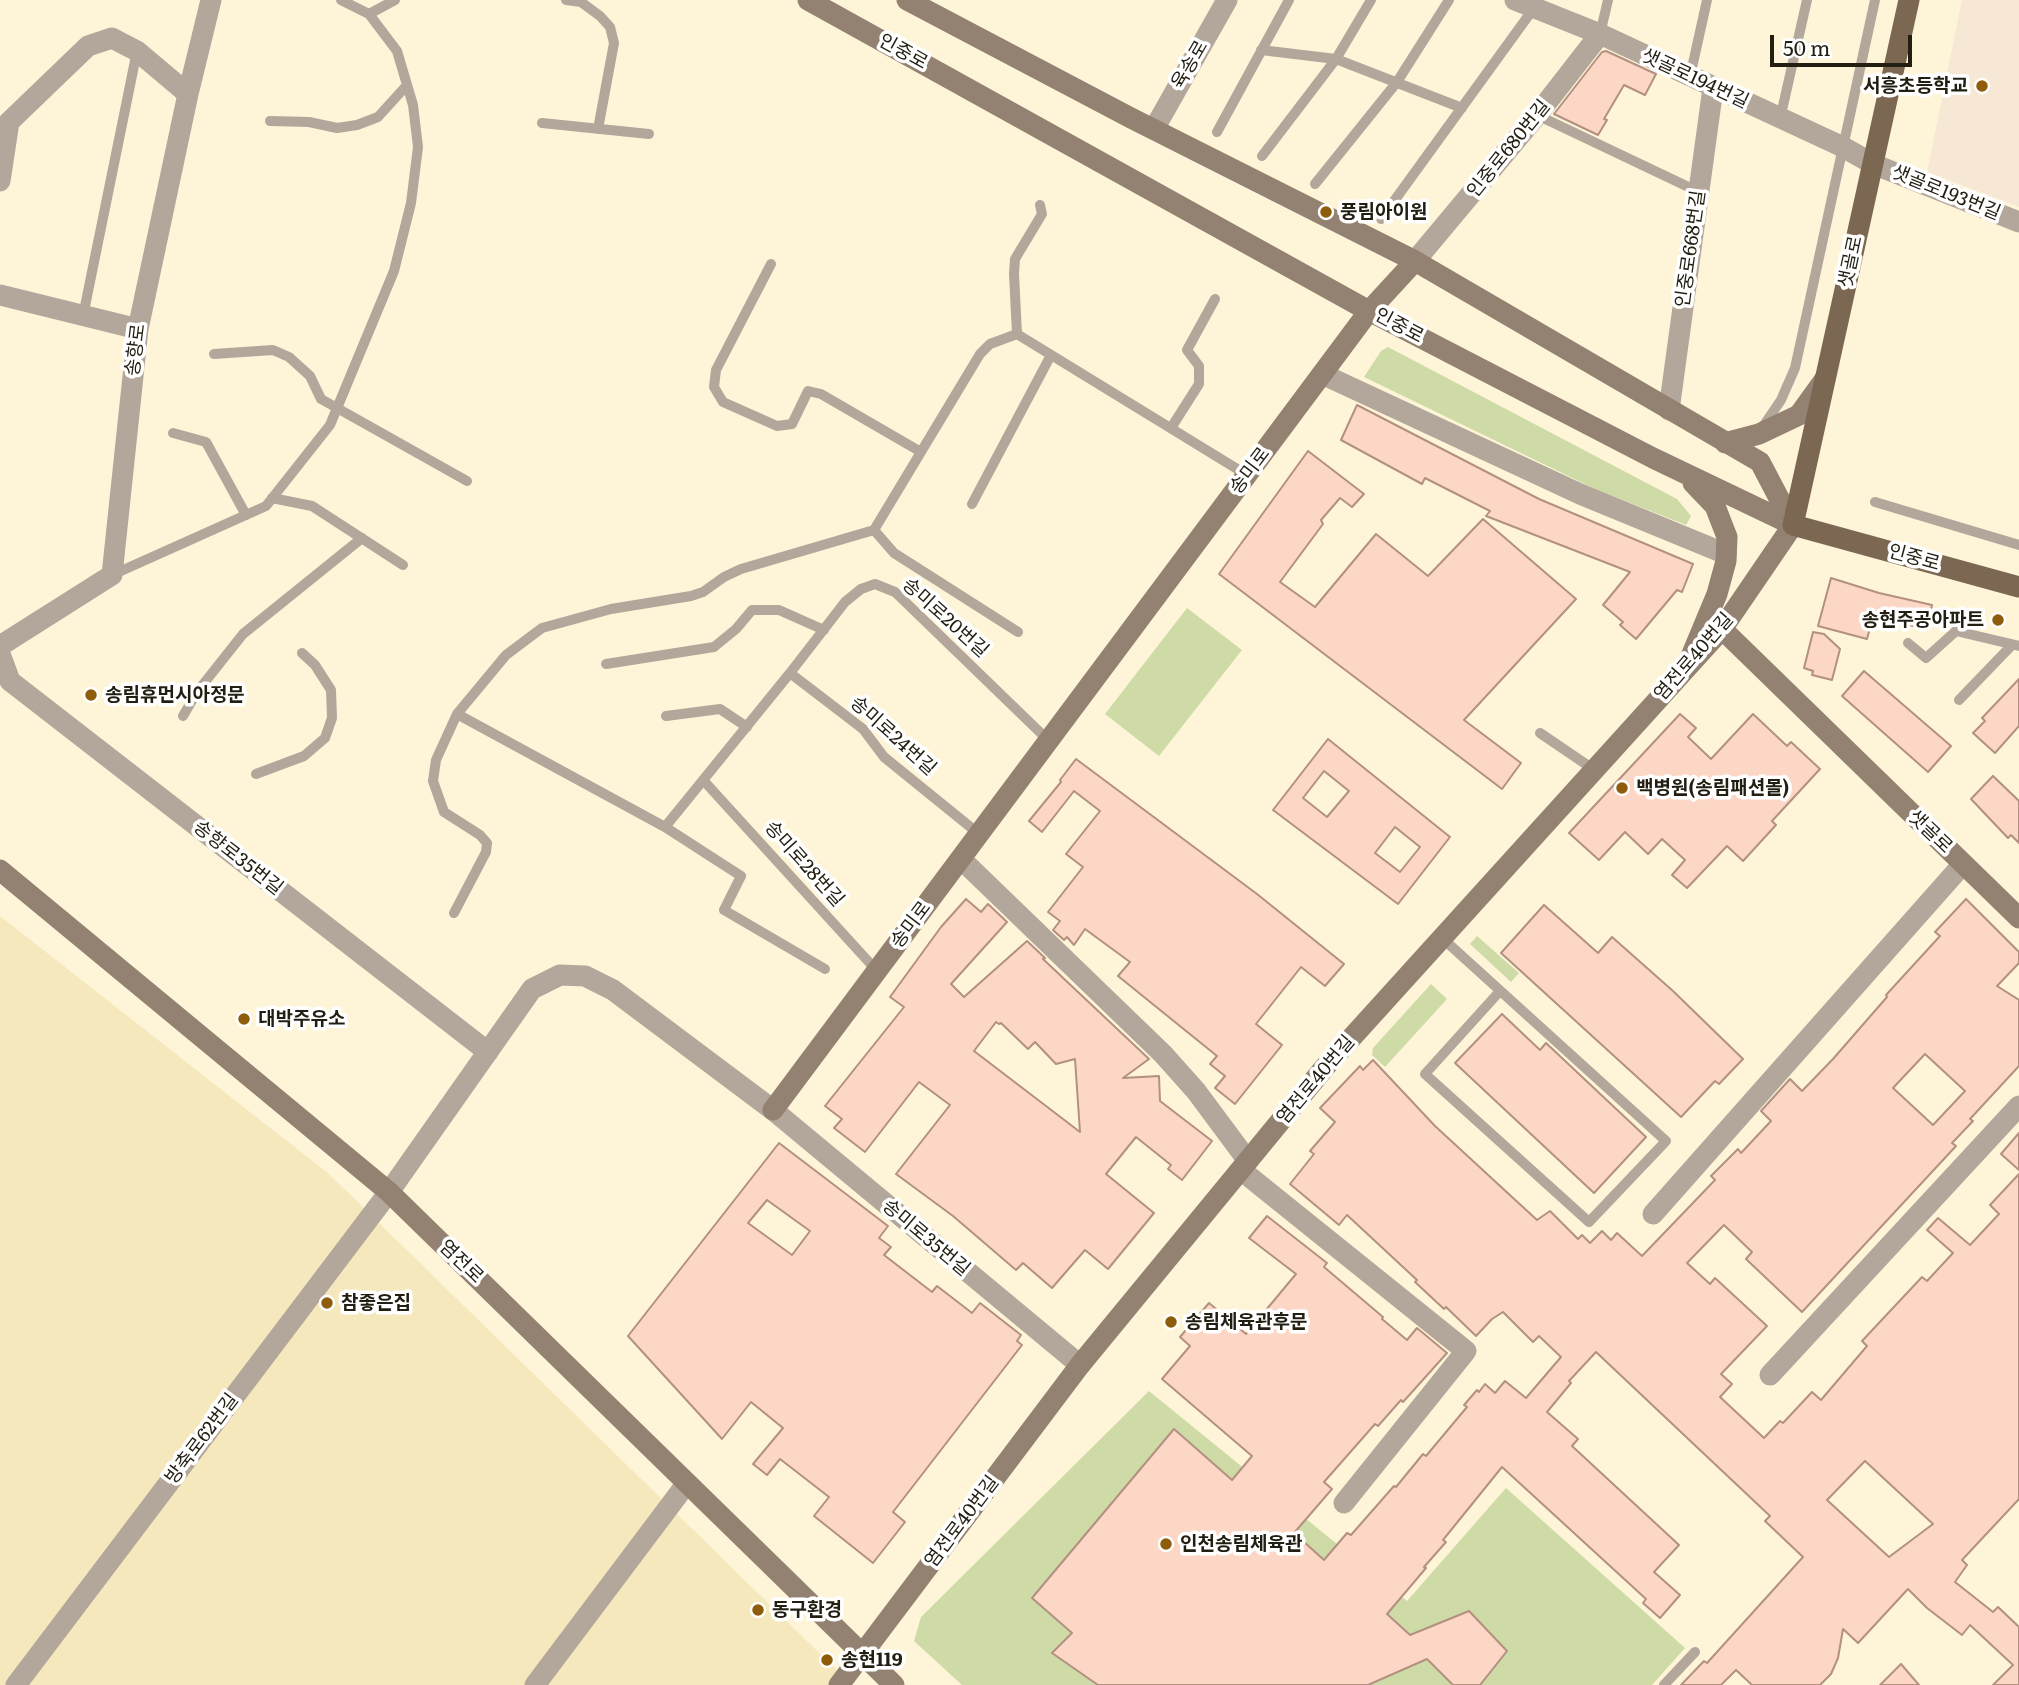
<!DOCTYPE html>
<meta charset="utf-8">
<style>
body{margin:0}
#map{position:relative;width:2019px;height:1685px;overflow:hidden;background:#fef5d8;font-family:Literata,serif}
canvas{display:block}
.scale{position:absolute;left:1770px;top:35px;width:142px;height:32px;box-sizing:border-box;border:4px solid #221e11;border-top:0;padding-left:9px;font-size:21px;line-height:24px;white-space:nowrap;color:#221e11;-webkit-text-stroke:5px #fff;paint-order:stroke}
</style>
<div id="map">
<canvas width="2019" height="1685"></canvas>
<div class="scale">50 m</div>
</div>
<script>
const c = document.querySelector('canvas').getContext('2d');
c.lineJoin = 'round';
function fill(path, color) {
  c.fillStyle = color;
  c.fill(path, 'evenodd');
}
function poly(rows) {
  const path = new Path2D();
  for (const r of rows) {
    path.moveTo(r[0], r[1]);
    for (let i = 2; i < r.length; i += 2) path.lineTo(r[i], r[i + 1]);
  }
  return path;
}
function stroke(path, color, width, dash) {
  c.strokeStyle = color;
  c.lineWidth = width;
  c.lineCap = dash ? 'butt' : 'round';
  c.setLineDash(dash || []);
  c.stroke(path);
}
function label(font, color, halo, rows, align = 'center') {
  c.font = font + ' Literata,"Noto Sans KR",serif';
  c.lineWidth = 7;
  c.setLineDash([]);
  c.textBaseline = 'middle';
  c.strokeStyle = halo;
  c.fillStyle = color;
  for (const [text, x, y, turn = 0] of rows) {
    c.save();
    c.translate(x, y);
    c.rotate((+turn || 0) * Math.PI / 180);
    c.textAlign = isNaN(turn) ? turn : align;
    if (halo) c.strokeText(text, 0, 0);
    c.fillText(text, 0, 0);
    c.restore();
  }
}
fill(poly([
 [0,916,329,1174,852,1685,0,1685]
]), '#f6e8bd');
fill(poly([
 [1962,0,2019,0,2019,207,1927,172]
]), '#f7e8d5');
fill(poly([
 [1388,347,1677,499,1691,516,1686,525,1595,489,1364,377,1381,351],
 [1187,608,1242,650,1159,756,1105,714],
 [1477,936,1519,973,1511,982,1470,944],
 [1431,984,1447,999,1385,1067,1372,1055,1373,1048],
 [1149,1391,1407,1601,1506,1488,1685,1648,1652,1685,962,1685,914,1641,921,1617]
]), '#cedba6');
const building = poly([
 [1606,51,1656,74,1645,95,1624,85,1604,119,1607,120,1598,135,1554,114,1602,52,1606,51],
 [1357,405,1539,499,1693,564,1682,592,1677,590,1636,639,1620,625,1623,622,1603,605,1630,572,1486,516,1490,511,1425,478,1422,484,1341,440,1357,405],
 [1308,451,1364,494,1352,507,1340,498,1321,520,1323,524,1280,582,1315,607,1376,534,1428,576,1483,519,1576,599,1464,720,1521,763,1502,789,1219,574,1308,451],
 [1831,578,1879,593,1932,605,1927,629,1873,617,1867,639,1818,626,1831,578],
 [1813,632,1824,634,1840,649,1832,680,1812,675,1813,671,1804,668,1813,632],
 [1864,671,1951,746,1928,772,1842,696,1864,671],
 [2019,679,2019,726,1995,753,1973,733,1985,721,1982,718,2019,679],
 [1680,714,1696,728,1688,737,1711,759,1753,714,1787,746,1791,742,1820,769,1772,821,1776,825,1743,861,1727,846,1687,888,1672,875,1685,860,1662,839,1648,854,1625,832,1599,860,1569,833,1680,714],
 [1328,739,1450,837,1398,904,1273,810,1328,739],
 [1324,771,1349,791,1327,817,1303,798,1324,771],
 [1395,827,1420,847,1400,872,1375,853,1395,827],
 [1076,759,1257,894,1344,964,1325,986,1301,967,1256,1024,1282,1045,1235,1104,1215,1088,1225,1076,1210,1064,1217,1056,1118,976,1130,962,1085,929,1074,945,1067,937,1064,940,1053,930,1060,921,1048,912,1083,867,1066,854,1100,811,1074,791,1042,832,1029,821,1061,782,1060,780,1076,759],
 [1993,776,2019,801,2019,843,2011,835,2008,838,1971,799,1993,776],
 [966,899,981,912,988,904,1007,922,951,984,964,997,1027,941,1045,958,1043,959,1149,1059,1123,1078,1159,1076,1160,1101,1212,1141,1182,1180,1168,1169,1171,1165,1136,1137,1106,1174,1154,1213,1108,1269,1085,1250,1052,1288,1023,1263,1016,1270,953,1216,896,1174,950,1105,919,1082,865,1152,834,1128,842,1119,825,1106,904,1007,890,997,941,927,966,899],
 [996,1022,999,1024,1001,1023,1028,1049,1035,1042,1056,1064,1075,1059,1080,1132,974,1051,996,1022],
 [1966,899,2019,952,2019,963,1997,986,2019,1000,2019,1066,1970,1119,1973,1121,1952,1143,1956,1146,1802,1312,1746,1259,1752,1252,1724,1225,1687,1263,1710,1284,1715,1278,1767,1326,1721,1374,1732,1384,1720,1397,1764,1438,1780,1421,1783,1423,1812,1392,1821,1400,1867,1346,1862,1341,1922,1277,1927,1281,1953,1253,1927,1230,1938,1218,1970,1245,1999,1214,1990,1205,2019,1174,2019,1499,1962,1560,1967,1565,1955,1582,1993,1612,1998,1607,2019,1627,2019,1685,1993,1685,2013,1665,1970,1625,1962,1635,1927,1608,1908,1589,1858,1643,1843,1629,1838,1658,1831,1674,1820,1685,1752,1685,1736,1670,1721,1685,1681,1685,1704,1661,1707,1663,1803,1557,1765,1521,1770,1516,1596,1352,1569,1381,1571,1383,1547,1412,1578,1439,1572,1446,1679,1545,1654,1572,1680,1595,1660,1618,1643,1603,1646,1599,1502,1467,1443,1540,1446,1542,1424,1567,1426,1568,1387,1614,1410,1635,1469,1611,1507,1651,1480,1685,1453,1685,1427,1659,1368,1685,1098,1685,1052,1653,1072,1633,1032,1598,1174,1429,1232,1480,1252,1456,1162,1379,1190,1346,1180,1337,1209,1303,1246,1334,1296,1274,1249,1238,1267,1216,1327,1263,1324,1267,1383,1317,1382,1319,1407,1340,1417,1328,1447,1353,1403,1402,1401,1400,1378,1426,1375,1424,1324,1482,1332,1489,1294,1533,1324,1560,1347,1533,1351,1535,1394,1486,1396,1487,1423,1454,1426,1456,1467,1407,1464,1405,1477,1390,1479,1392,1485,1384,1495,1393,1505,1381,1526,1398,1561,1357,1539,1336,1533,1342,1503,1312,1492,1319,1476,1336,1446,1307,1444,1309,1415,1282,1417,1280,1347,1215,1339,1225,1290,1184,1314,1154,1310,1151,1335,1122,1320,1108,1360,1066,1363,1070,1373,1060,1435,1126,1537,1220,1550,1211,1578,1239,1582,1235,1590,1243,1602,1231,1611,1240,1617,1233,1642,1256,1715,1180,1711,1176,1738,1149,1741,1153,1771,1121,1761,1111,1790,1079,1802,1091,1833,1059,1887,997,1886,995,1940,936,1935,932,1966,899],
 [1925,1054,1965,1091,1933,1125,1893,1088,1925,1054],
 [1865,1461,1933,1524,1889,1557,1827,1500,1865,1461],
 [1544,905,1598,953,1612,937,1673,991,1743,1059,1719,1084,1715,1081,1681,1117,1501,953,1544,905],
 [1502,1014,1540,1050,1546,1043,1646,1137,1594,1193,1455,1063,1502,1014],
 [2019,1133,2019,1170,2001,1154,2019,1133],
 [779,1143,888,1226,879,1238,891,1247,884,1255,932,1292,937,1286,972,1313,980,1303,1021,1335,1017,1341,1022,1345,893,1512,905,1522,873,1563,814,1516,829,1497,780,1459,767,1475,753,1464,783,1428,751,1402,722,1439,628,1336,779,1143],
 [767,1200,810,1231,792,1255,748,1223,767,1200],
 [1901,1664,1919,1685,1880,1685,1901,1664]
]);
fill(building, '#fdd7c6');
stroke(building, '#b39080', 2);
stroke(poly([
 [566,0,581,2,600,16,610,27,614,43,598,129],
 [369,14,395,0],
 [1600,34,1608,0],
 [1261,50,1336,59,1462,108],
 [1690,77,1707,0],
 [1537,115,1699,192],
 [1780,119,1807,0],
 [270,121,309,122,337,128,357,125,378,117,407,85],
 [542,123,649,134],
 [1217,132,1289,0],
 [1262,156,1336,59,1371,0],
 [1315,184,1397,82,1449,0],
 [1381,219,1534,8],
 [771,264,716,370,714,387,723,402,777,426,792,424,808,391,821,394,921,452],
 [83,316,137,51],
 [1017,334,1247,475],
 [214,354,273,350,289,357,310,376,321,399,467,481],
 [1171,428,1199,384,1199,366,1187,350,1215,299],
 [1762,428,1781,400,1795,368,1875,0],
 [173,433,206,442,246,515],
 [272,498,312,506,403,565],
 [1875,502,2019,545],
 [972,504,1051,355],
 [874,530,894,553,1018,632],
 [112,575,266,506,330,425,394,271,411,203,418,147,413,105,397,51,369,14,341,0],
 [1908,643,1926,658,1956,631,2019,646],
 [606,664,714,647,736,629,752,610,779,610,824,630],
 [790,673,863,729,884,757,979,834],
 [1959,700,2012,645],
 [457,714,665,827,741,876,724,910,825,969],
 [183,716,197,692,243,634,362,538],
 [666,716,720,709,747,727],
 [1540,733,1593,769],
 [256,774,304,756,325,738,332,718,331,690,315,665,302,653],
 [704,781,877,971],
 [665,827,790,673,845,602,861,589,875,584,895,592,1049,741],
 [454,913,486,852,487,843,480,835,444,812,433,781,436,760,457,714,506,655,542,628,611,609,691,596,703,592,724,577,741,569,874,530,980,354,990,344,1017,334,1014,274,1015,259,1042,214,1040,205],
 [1441,937,1666,1141,1589,1222,1425,1074,1500,991],
 [1664,1685,1695,1652]
]), '#b3a79c', 10);
stroke(poly([
 [1515,0,1600,34,1843,147,1873,164,2019,222],
 [1154,129,1227,0],
 [0,181,9,122,88,46,112,38,137,51,188,94],
 [1415,261,1537,115,1600,34],
 [0,295,138,329],
 [1322,374,1580,494,1726,554],
 [1669,410,1713,88],
 [0,646,112,575,138,329,188,94,211,0],
 [0,654,10,681,488,1052],
 [961,859,1163,1054,1196,1091,1248,1161],
 [1241,1170,1466,1351,1344,1503],
 [1653,1214,1963,864],
 [1770,1375,2019,1106],
 [16,1685,389,1192,532,989,560,975,585,976,613,990,773,1110,1080,1365],
 [535,1685,687,1483]
]), '#b3a79c', 21);
stroke(poly([
 [808,0,1369,311,1653,458,1793,525],
 [907,0,1131,118,1415,261,1760,462,1793,525],
 [1725,443,1759,434,1799,415,1825,379],
 [1722,629,2019,918],
 [1692,654,1717,594,1726,561,1727,537,1715,506,1693,483],
 [0,870,389,1192,894,1685],
 [773,1110,1369,311,1415,261],
 [839,1685,1080,1365,1325,1067,1722,629,1793,525]
]), '#938171', 21);
stroke(poly([
 [1909,0,1793,525,2019,587]
]), '#7c6752', 21);
for (const [x, y, r, color] of [
 [1982,86,7,"#8f5c0b"],
 [1326,212,7,"#8f5c0b"],
 [1998,620,7,"#8f5c0b"],
 [91,695,7,"#8f5c0b"],
 [1622,788,7,"#8f5c0b"],
 [244,1019,7,"#8f5c0b"],
 [327,1303,7,"#8f5c0b"],
 [1171,1322,7,"#8f5c0b"],
 [1166,1544,7,"#8f5c0b"],
 [758,1610,7,"#8f5c0b"],
 [827,1660,7,"#8f5c0b"]
]) {
  const dot = new Path2D();
  dot.arc(x, y, r, 0, 2 * Math.PI);
  c.fillStyle = color;
  c.fill(dot);
  stroke(dot, '#fff', 2.5);
}
label('19px', '#221e11', '#fff', [
 ["인중로",903,52,29],
 ["육송로",1190,65,-60],
 ["샛골로194번길",1695,79,25],
 ["인중로680번길",1509,149,-51],
 ["샛골로193번길",1946,193,22],
 ["인중로668번길",1691,249,-82],
 ["샛골로",1851,262,-78],
 ["인중로",1399,326,28],
 ["송향로",136,350,-83],
 ["송미로",1250,471,-53],
 ["인중로",1914,558,15],
 ["송미로20번길",945,618,42],
 ["염전로40번길",1694,657,-49],
 ["송미로24번길",893,736,42],
 ["샛골로",1930,832,44],
 ["송향로35번길",238,858,38],
 ["송미로28번길",804,864,48],
 ["송미로",911,925,-53],
 ["염전로40번길",1316,1080,-50],
 ["송미로35번길",926,1238,40],
 ["염전로",461,1262,44],
 ["방축로62번길",202,1439,-53],
 ["염전로40번길",962,1522,-53]
]);
label('bold 19px', '#221e11', '#fff', [
 ["서흥초등학교",1968,86,"right"],
 ["풍림아이원",1340,212],
 ["송현주공아파트",1984,620,"right"],
 ["송림휴먼시아정문",105,695],
 ["백병원(송림패션몰)",1636,788],
 ["대박주유소",258,1019],
 ["참좋은집",341,1303],
 ["송림체육관후문",1185,1322],
 ["인천송림체육관",1180,1544],
 ["동구환경",772,1610],
 ["송현119",841,1660]
], 'left');
</script>
